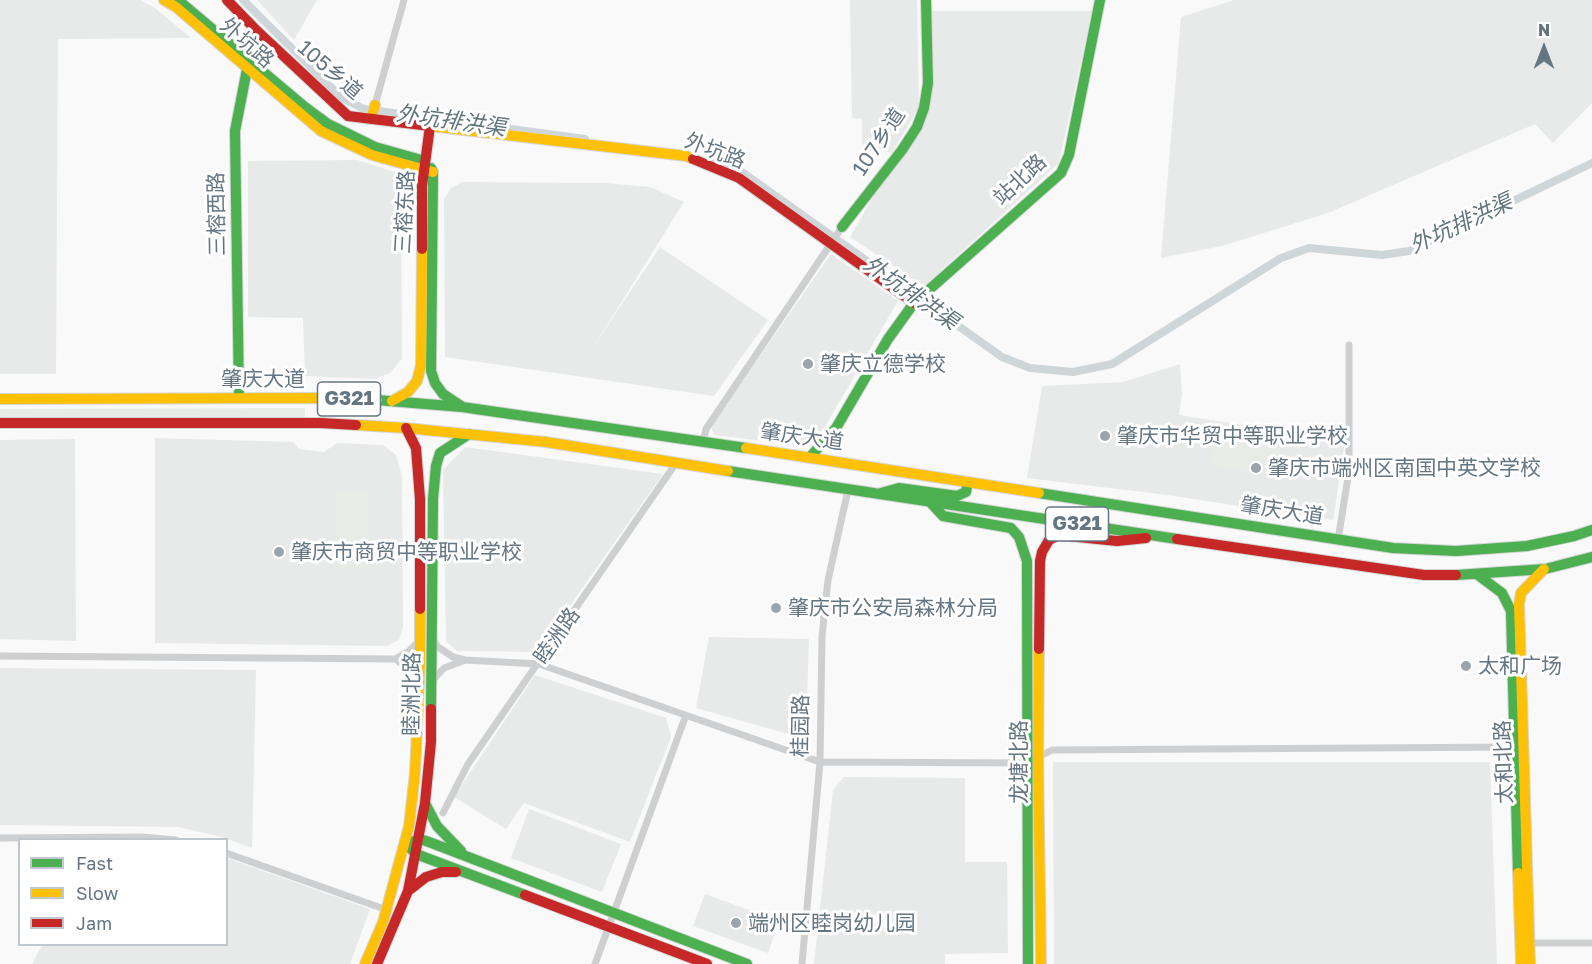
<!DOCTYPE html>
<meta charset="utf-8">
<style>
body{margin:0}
#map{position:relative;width:1592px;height:964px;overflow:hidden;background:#f9f9f9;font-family:"Golos Text",sans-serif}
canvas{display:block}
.legend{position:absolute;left:18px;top:838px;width:210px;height:108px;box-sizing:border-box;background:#fff;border:2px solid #c1c8cd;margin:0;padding:8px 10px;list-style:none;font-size:18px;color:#657683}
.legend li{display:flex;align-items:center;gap:12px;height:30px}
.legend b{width:30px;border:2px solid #c1c8cd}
.north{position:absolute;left:1514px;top:18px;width:60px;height:60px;-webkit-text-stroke:4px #fff;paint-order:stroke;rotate:0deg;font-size:16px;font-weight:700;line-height:24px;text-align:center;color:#657683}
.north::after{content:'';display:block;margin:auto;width:21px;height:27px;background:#657683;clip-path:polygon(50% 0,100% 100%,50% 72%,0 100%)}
</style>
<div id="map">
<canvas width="1592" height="964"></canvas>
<ul class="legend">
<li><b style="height:8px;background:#4caf50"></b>Fast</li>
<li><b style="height:8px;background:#ffc107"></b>Slow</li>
<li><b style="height:8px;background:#c62828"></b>Jam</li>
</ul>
<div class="north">N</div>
</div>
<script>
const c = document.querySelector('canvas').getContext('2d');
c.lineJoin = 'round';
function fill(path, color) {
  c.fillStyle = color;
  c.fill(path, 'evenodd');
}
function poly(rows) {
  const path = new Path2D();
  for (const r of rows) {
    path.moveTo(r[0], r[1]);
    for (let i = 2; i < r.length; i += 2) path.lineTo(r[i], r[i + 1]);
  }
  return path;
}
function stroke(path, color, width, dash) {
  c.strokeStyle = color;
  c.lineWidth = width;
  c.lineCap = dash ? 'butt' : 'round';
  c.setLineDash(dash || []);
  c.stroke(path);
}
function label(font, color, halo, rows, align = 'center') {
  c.font = font + ' "Golos Text","Noto Sans SC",sans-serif';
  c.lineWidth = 6;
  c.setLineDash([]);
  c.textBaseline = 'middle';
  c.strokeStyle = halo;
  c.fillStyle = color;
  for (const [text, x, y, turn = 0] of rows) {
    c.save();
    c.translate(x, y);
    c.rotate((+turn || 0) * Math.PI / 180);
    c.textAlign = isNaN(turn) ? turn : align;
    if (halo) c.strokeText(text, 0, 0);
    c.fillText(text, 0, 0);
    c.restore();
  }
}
fill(poly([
 [0,0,140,0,155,8,191,38,58,39,56,374,0,374],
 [257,0,317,0,294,40],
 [850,0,917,0,919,107,892,153,862,144,862,119,852,118],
 [1234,0,1592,0,1592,103,1553,143,1535,124,1328,213,1222,246,1161,258,1181,17],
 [930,11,1092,11,1059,163,924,286,850,237,924,108],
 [357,160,401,174,402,359,390,373,375,379,305,376,303,318,248,317,248,161],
 [462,182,605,183,650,187,684,202,592,349,660,247,768,320,714,396,445,357,444,199,450,189],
 [831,254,898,301,813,447,714,435,711,426],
 [1180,364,1182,394,1179,415,1345,441,1333,520,1167,495,1027,478,1042,386,1123,382],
 [155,438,293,442,299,449,324,452,337,443,383,445,396,455,402,476,403,627,399,640,387,646,155,643],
 [75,439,76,641,0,639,0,440],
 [465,447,663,474,537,652,457,651,446,641,443,470],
 [709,637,809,639,806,732,799,737,696,708],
 [0,668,256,670,252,848,222,837,178,827,0,825],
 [535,675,666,718,671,737,630,842,524,803,506,829,454,797],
 [1053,762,1490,762,1497,964,1054,964],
 [844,777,965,778,965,862,1007,862,1008,953,945,954,945,964,814,964,833,790],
 [529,809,621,844,602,892,511,858],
 [227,858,370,909,350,964,32,964,42,945,226,944],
 [705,894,779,921,768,953,693,926]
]), '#e8e9e9');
fill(poly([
 [305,408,305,420,0,420,0,409],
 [1215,431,1279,441,1274,475,1210,466],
 [336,491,369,491,369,569,336,569]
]), '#e8ebe6');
stroke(poly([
 [243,0,342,98,364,109,585,139],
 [710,161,742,172,1002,357,1030,368,1073,372,1112,364,1281,258,1309,248,1382,255,1409,251,1592,163]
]), '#ced6d9', 8);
const fast = poly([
 [178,0,305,107,328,124,375,147,425,161],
 [431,168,433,172,431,371,435,383,443,394,461,406],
 [842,227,902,150,917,127,924,108,928,83,926,0],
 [239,398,235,131,249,59,257,31],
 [377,400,462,407,746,448],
 [810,457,836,428,888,339,914,303,1061,173,1069,155,1100,0],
 [728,471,1177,539],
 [881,493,899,488,957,496,966,492,968,482],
 [1039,493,1393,548,1456,551,1527,546,1574,536,1592,530],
 [931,503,943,516,1011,528,1019,537,1027,561,1028,964],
 [1456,575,1545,569,1592,557],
 [1478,575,1502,593,1511,611,1518,873],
 [431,709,433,499,436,466,440,453,469,434],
 [426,805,437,826,461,851],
 [525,895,416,854,406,844,420,839,429,842,747,964]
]);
const slow = poly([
 [164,0,176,7,321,131,372,155,433,172],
 [371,119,375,105],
 [430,126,686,156,693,159],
 [0,399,321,398,377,400],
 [392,401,408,392,417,381,421,365,422,249],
 [356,425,406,428,546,442,728,471],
 [746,448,1039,493],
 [1039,649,1038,757,1041,964],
 [1518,873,1521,964],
 [365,964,383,922,409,826,415,773,420,661,420,609],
 [1530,964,1519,604,1521,593,1544,569]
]);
const jam = poly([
 [227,0,257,31,348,116,430,126,422,186,422,249],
 [693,159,739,178,914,303],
 [0,423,321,423,356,425],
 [406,428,416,448,420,499,420,609],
 [1177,539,1424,575,1456,575],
 [1039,649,1040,561,1042,552,1049,540,1059,535,1117,541,1146,538],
 [408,891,426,877,442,872,456,872],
 [525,895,707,964],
 [377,964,408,891,425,803,431,742,431,709]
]);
stroke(fast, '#d5d6d7', 12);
stroke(slow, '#d5d6d7', 12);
stroke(jam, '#d5d6d7', 12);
stroke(poly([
 [375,105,404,0],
 [703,442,706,429,842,227],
 [1338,540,1349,471,1349,345],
 [433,640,438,647,453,657,465,660,539,664,820,762,1027,763,1052,750,1516,747],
 [0,656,395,659,409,651,419,641],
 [395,659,419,676],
 [433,680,444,668,463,661],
 [443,813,468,764,676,463],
 [0,838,142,837,176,840],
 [226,853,387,910],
 [1526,943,1592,943],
 [595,964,686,715],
 [802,964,820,762,822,636,828,580,848,490]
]), '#cecfd0', 7);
stroke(fast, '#4caf50', 10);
stroke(slow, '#ffc107', 10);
stroke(jam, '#c62828', 10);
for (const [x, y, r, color] of [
 [808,364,6,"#99a4ac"],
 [1105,436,6,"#99a4ac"],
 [1256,468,6,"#99a4ac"],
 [279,552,6,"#99a4ac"],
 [776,608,6,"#99a4ac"],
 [1466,666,6,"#99a4ac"],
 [736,923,6,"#99a4ac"]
]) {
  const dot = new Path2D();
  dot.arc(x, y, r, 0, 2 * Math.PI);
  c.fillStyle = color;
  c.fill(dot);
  stroke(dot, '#fff', 2);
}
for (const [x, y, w] of [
 [349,399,63],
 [1077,524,63]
]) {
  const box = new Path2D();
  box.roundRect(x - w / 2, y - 17, w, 34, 4.5);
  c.fillStyle = '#fff';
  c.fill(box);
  stroke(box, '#657683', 1.5);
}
label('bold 20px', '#657683', null, [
 ["G321",349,399],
 ["G321",1077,524]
]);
label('21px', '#657683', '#fff', [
 ["外坑路",247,43,41],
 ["105乡道",330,70,41],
 ["107乡道",879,142,-56],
 ["外坑路",715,151,21],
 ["站北路",1020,180,-43],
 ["三榕东路",405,212,-87],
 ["三榕西路",217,214,-91],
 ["肇庆大道",263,379],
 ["肇庆大道",802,437,8],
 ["肇庆大道",1282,511,9],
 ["睦洲路",557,636,-55],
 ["睦洲北路",412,694,-89],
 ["桂园路",801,726,-89],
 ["龙塘北路",1019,762,-90],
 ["太和北路",1504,762,-92]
]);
label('21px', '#657683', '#fff', [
 ["肇庆立德学校",820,364],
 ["肇庆市华贸中等职业学校",1117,436],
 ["肇庆市端州区南国中英文学校",1268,468],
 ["肇庆市商贸中等职业学校",291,552],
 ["肇庆市公安局森林分局",788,608],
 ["太和广场",1478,666],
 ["端州区睦岗幼儿园",748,923]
], 'left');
label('italic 22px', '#60757c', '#fff', [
 ["外坑排洪渠",451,121,8],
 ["外坑排洪渠",1461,224,-25],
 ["外坑排洪渠",911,293,35]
]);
</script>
